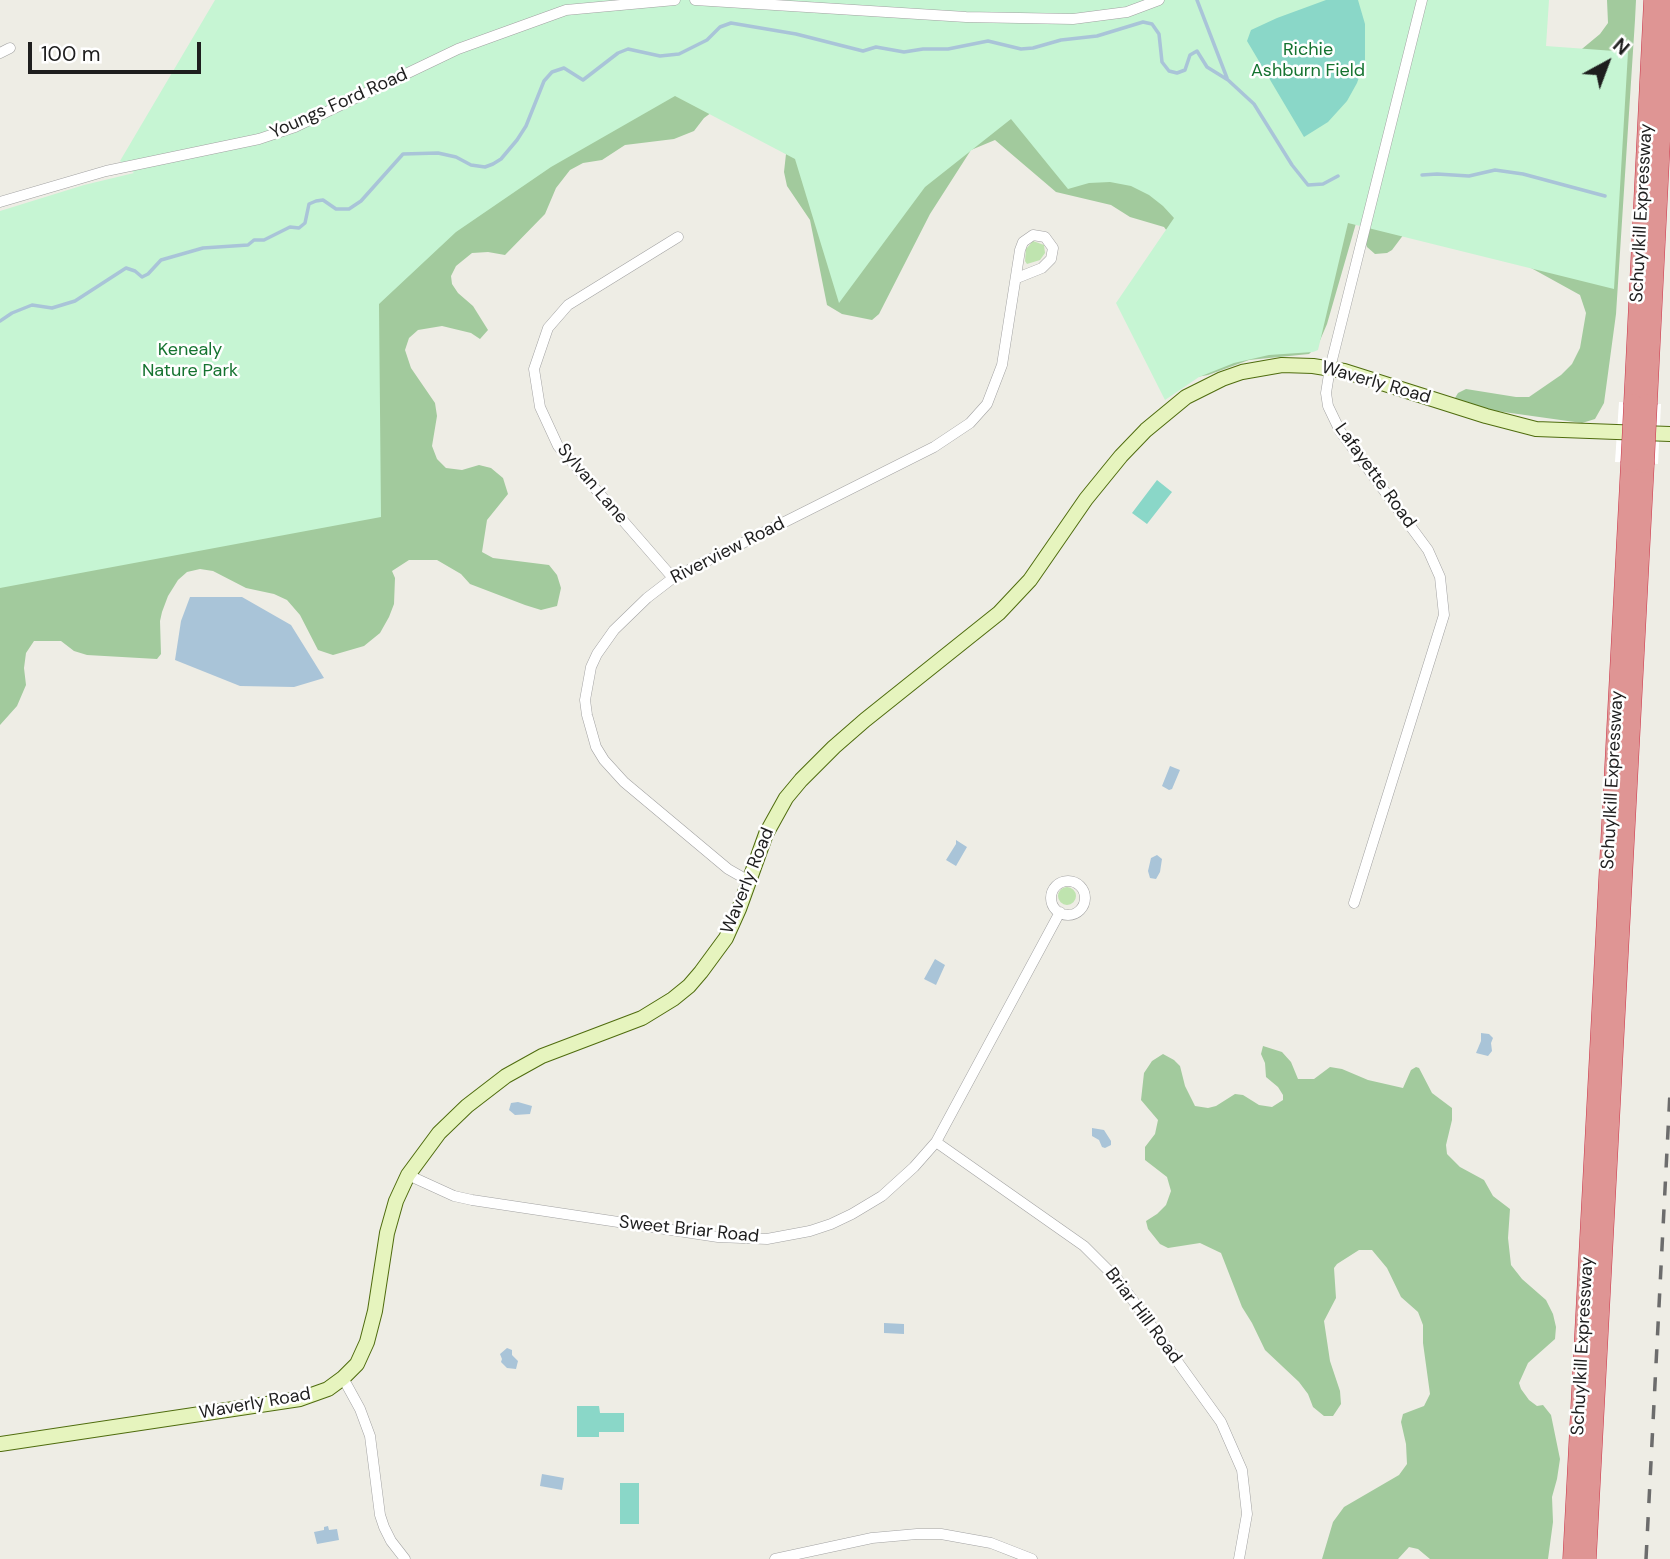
<!DOCTYPE html>
<style>
body{margin:0}
#map{position:relative;width:1670px;height:1559px;overflow:hidden;background:#eeede5;font-family:"DM Sans",sans-serif}
canvas{display:block}
.north{position:absolute;left:1572px;top:28px;width:70px;height:70px;-webkit-text-stroke:5px #fff;paint-order:stroke;rotate:41deg;font-size:19px;font-weight:700;line-height:28px;text-align:center;color:#1e1e1e}
.north::after{content:'';display:block;margin:auto;width:24px;height:32px;background:#1e1e1e;clip-path:polygon(50% 0,100% 100%,50% 72%,0 100%)}
.scale{position:absolute;left:28px;top:42px;width:173px;height:32px;box-sizing:border-box;border:4px solid #1e1e1e;border-top:0;padding-left:9px;font-size:21px;line-height:24px;white-space:nowrap;color:#1e1e1e;-webkit-text-stroke:5px #fff;paint-order:stroke}
</style>
<div id="map">
<canvas width="1670" height="1559"></canvas>
<div class="north">N</div>
<div class="scale">100 m</div>
</div>
<script>
const c = document.querySelector('canvas').getContext('2d');
c.lineJoin = 'round';
function fill(path, color) {
  c.fillStyle = color;
  c.fill(path, 'evenodd');
}
function poly(rows) {
  const path = new Path2D();
  for (const r of rows) {
    if (r.length === 3) {
      path.moveTo(r[0] + r[2], r[1]);
      path.arc(r[0], r[1], r[2], 0, 2 * Math.PI);
      continue;
    }
    path.moveTo(r[0], r[1]);
    for (let i = 2; i < r.length; i += 2) path.lineTo(r[i], r[i + 1]);
  }
  return path;
}
function stroke(path, color, width, dash) {
  c.strokeStyle = color;
  c.lineWidth = width;
  c.lineCap = dash ? 'butt' : 'round';
  c.setLineDash(dash || []);
  c.stroke(path);
}
function label(font, color, halo, rows, align = 'center') {
  c.font = font + ' "DM Sans",sans-serif';
  c.lineWidth = 5;
  c.setLineDash([]);
  c.textBaseline = 'middle';
  c.strokeStyle = halo;
  c.fillStyle = color;
  for (const [text, x, y, turn = 0] of rows) {
    c.save();
    c.translate(x, y);
    c.rotate((+turn || 0) * Math.PI / 180);
    c.textAlign = isNaN(turn) ? turn : align;
    if (halo) c.strokeText(text, 0, 0);
    c.fillText(text, 0, 0);
    c.restore();
  }
}
fill(poly([
 [1033,241,1044,245,1045,253,1040,260,1027,264,1025,261,1026,249],
 [1067,896,9]
]), '#bfe4af');
fill(poly([
 [1607,0,1636,0,1635,20,1616,314,1604,403,1595,419,1582,423,1468,407,1456,401,1455,398,1458,393,1466,389,1516,397,1529,397,1561,375,1572,364,1580,348,1586,313,1580,295,1513,258,1404,234,1392,250,1387,253,1375,254,1367,247,1365,241,1406,94,1565,63,1600,34,1608,23],
 [613,15,1361,206,1327,324,1318,345,1309,354,1249,360,1208,375,1191,378,1173,239,1164,227,1130,217,1111,205,1056,192,995,140,971,150,930,214,879,314,872,320,842,314,827,305,810,220,787,186,784,172,786,154,719,107,704,118,694,131,674,139,625,145,602,160,583,163,570,170,556,188,545,214,505,255,488,252,472,253,456,266,451,276,452,284,458,293,473,306,488,330,480,339,471,333,442,326,418,330,409,338,405,350,411,368,435,403,437,416,432,446,437,459,446,468,462,470,479,465,491,468,503,478,508,494,487,520,482,552,493,558,549,565,557,575,561,588,557,606,541,610,525,605,470,584,461,574,437,560,409,560,392,571,395,578,394,604,389,617,380,633,364,646,333,655,318,650,300,615,287,600,274,594,246,588,213,571,200,569,187,572,178,580,168,596,162,612,160,621,161,654,157,659,87,655,74,651,61,641,34,641,26,653,24,668,26,685,17,706,0,725,0,235],
 [1263,1046,1282,1052,1291,1062,1298,1079,1314,1079,1330,1067,1342,1069,1368,1080,1403,1088,1411,1070,1416,1067,1419,1068,1432,1093,1452,1108,1452,1120,1446,1145,1447,1154,1460,1167,1484,1180,1493,1196,1510,1209,1508,1238,1511,1265,1522,1279,1546,1300,1553,1314,1556,1327,1555,1339,1528,1363,1519,1383,1521,1389,1529,1400,1537,1406,1543,1405,1551,1415,1560,1459,1557,1479,1552,1497,1553,1522,1548,1559,1430,1559,1418,1549,1409,1547,1398,1559,1322,1559,1333,1522,1344,1507,1399,1475,1407,1464,1406,1444,1401,1422,1403,1414,1424,1406,1430,1394,1423,1343,1423,1325,1418,1312,1401,1297,1387,1268,1372,1250,1359,1250,1337,1264,1334,1268,1336,1298,1324,1321,1330,1361,1340,1391,1341,1404,1333,1416,1324,1416,1313,1407,1308,1394,1299,1382,1265,1350,1252,1323,1242,1307,1221,1253,1200,1243,1168,1248,1160,1244,1148,1229,1146,1221,1157,1214,1166,1205,1171,1191,1167,1177,1145,1160,1145,1147,1155,1134,1158,1120,1141,1100,1144,1073,1152,1061,1163,1054,1174,1060,1180,1066,1185,1086,1195,1106,1208,1108,1216,1106,1235,1094,1243,1095,1259,1105,1272,1107,1283,1100,1283,1095,1278,1087,1266,1077,1265,1063,1261,1054]
]), '#a2ca9d');
fill(poly([
 [215,0,1549,0,1546,46,1628,52,1614,289,1348,223,1318,350,1313,352,1269,355,1234,363,1199,377,1165,400,1116,303,1174,218,1163,206,1149,195,1131,186,1110,182,1089,183,1068,189,1011,119,925,187,839,303,795,159,675,96,551,167,456,232,379,304,381,517,0,588,0,211,84,185,134,173,120,161]
]), '#c6f5d3');
fill(poly([
 [1326,0,1358,0,1365,24,1365,60,1357,83,1347,101,1328,122,1304,137,1247,41,1251,30,1277,18],
 [1157,480,1172,492,1147,524,1132,513],
 [577,1406,599,1406,600,1413,624,1413,624,1432,599,1432,599,1437,577,1437],
 [620,1483,639,1483,639,1524,620,1524]
]), '#8ad7c8');
fill(poly([
 [190,597,242,597,291,625,324,678,294,687,240,686,175,660,181,621],
 [1170,766,1180,770,1172,789,1169,790,1162,786],
 [956,840,967,847,956,866,946,860,956,844],
 [1157,855,1162,859,1160,872,1156,879,1150,878,1148,871,1151,858],
 [935,959,945,965,936,985,924,979],
 [1481,1033,1489,1034,1493,1038,1491,1043,1492,1051,1488,1056,1476,1053,1481,1041],
 [518,1102,532,1106,530,1114,515,1115,509,1110,511,1103],
 [1092,1128,1104,1130,1111,1141,1111,1145,1105,1148,1102,1147,1099,1140,1092,1136],
 [884,1323,904,1324,904,1334,884,1333],
 [507,1348,512,1350,512,1355,518,1361,516,1369,507,1368,501,1362,502,1359,500,1354],
 [542,1474,564,1478,562,1490,540,1486],
 [328,1526,329,1530,337,1529,339,1540,317,1544,314,1532,324,1530,324,1527]
]), '#a9c4d8');
fill(poly([
 [1619,402,1661,404,1658,464,1615,462]
]), '#fff');
stroke(poly([
 [1197,0,1227,78],
 [1422,175,1437,174,1469,176,1495,170,1523,174,1605,196],
 [0,321,12,313,32,305,52,308,75,301,126,268,135,271,142,277,148,274,161,260,203,248,248,245,254,240,264,240,290,227,299,228,305,223,309,204,316,201,323,200,336,209,349,209,361,201,403,154,438,153,456,157,471,165,485,167,493,164,501,159,517,140,526,126,544,81,552,72,564,68,583,80,618,53,628,49,660,56,679,54,707,40,720,27,731,23,796,34,863,51,876,47,904,52,923,49,948,49,988,41,1021,49,1033,48,1061,40,1097,36,1143,22,1152,24,1159,34,1162,62,1169,71,1177,73,1185,70,1190,55,1197,51,1207,67,1228,80,1254,104,1292,165,1308,185,1323,184,1338,176]
]), '#a9c4d8', 3.5);
const street = poly([
 [695,0,966,17,1073,19,1127,12,1159,0],
 [0,53,10,48],
 [0,202,106,171,259,139,295,127,458,49,566,10,675,0],
 [673,578,558,446,540,407,534,369,548,328,568,305,678,237],
 [749,881,728,869,624,782,604,760,596,747,587,715,585,700,591,667,597,654,614,630,647,598,673,578,934,447,970,423,987,404,1002,365,1020,250,1023,242,1033,235,1045,237,1053,248,1051,259,1042,268,1017,278],
 [1068,898,17],
 [1354,903,1444,615,1440,577,1428,550,1340,431,1328,406,1326,393,1330,368,1422,0],
 [936,1142,1084,1246,1118,1280,1159,1336,1221,1422,1242,1470,1247,1514,1239,1559],
 [408,1175,454,1196,472,1200,718,1237,767,1239,810,1231,831,1224,852,1214,882,1196,914,1167,936,1142,1060,912],
 [343,1378,360,1409,370,1436,380,1515,384,1527,391,1541,405,1559],
 [775,1559,872,1538,917,1534,941,1534,991,1543,1032,1559]
]);
const secondary = poly([
 [0,1444,300,1399,328,1389,343,1378,357,1364,367,1342,375,1311,387,1233,396,1201,408,1175,439,1133,467,1106,506,1076,542,1056,642,1018,673,999,689,986,701,972,726,938,739,909,766,834,786,798,801,780,834,747,865,720,999,613,1030,580,1086,499,1121,456,1146,430,1186,397,1222,379,1242,372,1282,365,1313,366,1344,371,1486,416,1536,429,1670,434]
]);
const highway = poly([
 [1633,403,1653,0],
 [1648,403,1668,0],
 [1572,1559,1630,463],
 [1587,1559,1645,464]
]);
stroke(street, '#a2a2a2', 11);
stroke(secondary, '#4f6c0e', 16);
stroke(highway, '#cb3449', 19);
stroke(street, '#fff', 10);
stroke(secondary, '#e6f4be', 14);
stroke(highway, '#df9594', 18);
stroke(poly([
 [1646,1559,1670,1092]
]), '#6c6c6c', 3.5, [14, 14]);
const highwayBridge = poly([
 [1630,463,1633,403],
 [1645,464,1648,403]
]);
stroke(highwayBridge, '#cb3449', 19, []);
stroke(highwayBridge, '#df9594', 18);
label('18px', '#157330', '#fff', [
 ["Richie",1308,50],
 ["Ashburn Field",1308,71],
 ["Kenealy",190,350],
 ["Nature Park",190,371]
]);
label('18px', '#1e1e1e', '#fff', [
 ["Youngs Ford Road",339,104,-24],
 ["Schuylkill Expressway",1642,213,-87],
 ["Waverly Road",1376,383,16],
 ["Lafayette Road",1375,476,54],
 ["Sylvan Lane",592,484,50],
 ["Riverview Road",728,551,-27],
 ["Schuylkill Expressway",1613,780,-87],
 ["Waverly Road",748,881,-68],
 ["Sweet Briar Road",689,1230,6],
 ["Briar Hill Road",1143,1316,53],
 ["Schuylkill Expressway",1583,1346,-87],
 ["Waverly Road",255,1404,-10]
]);
</script>
